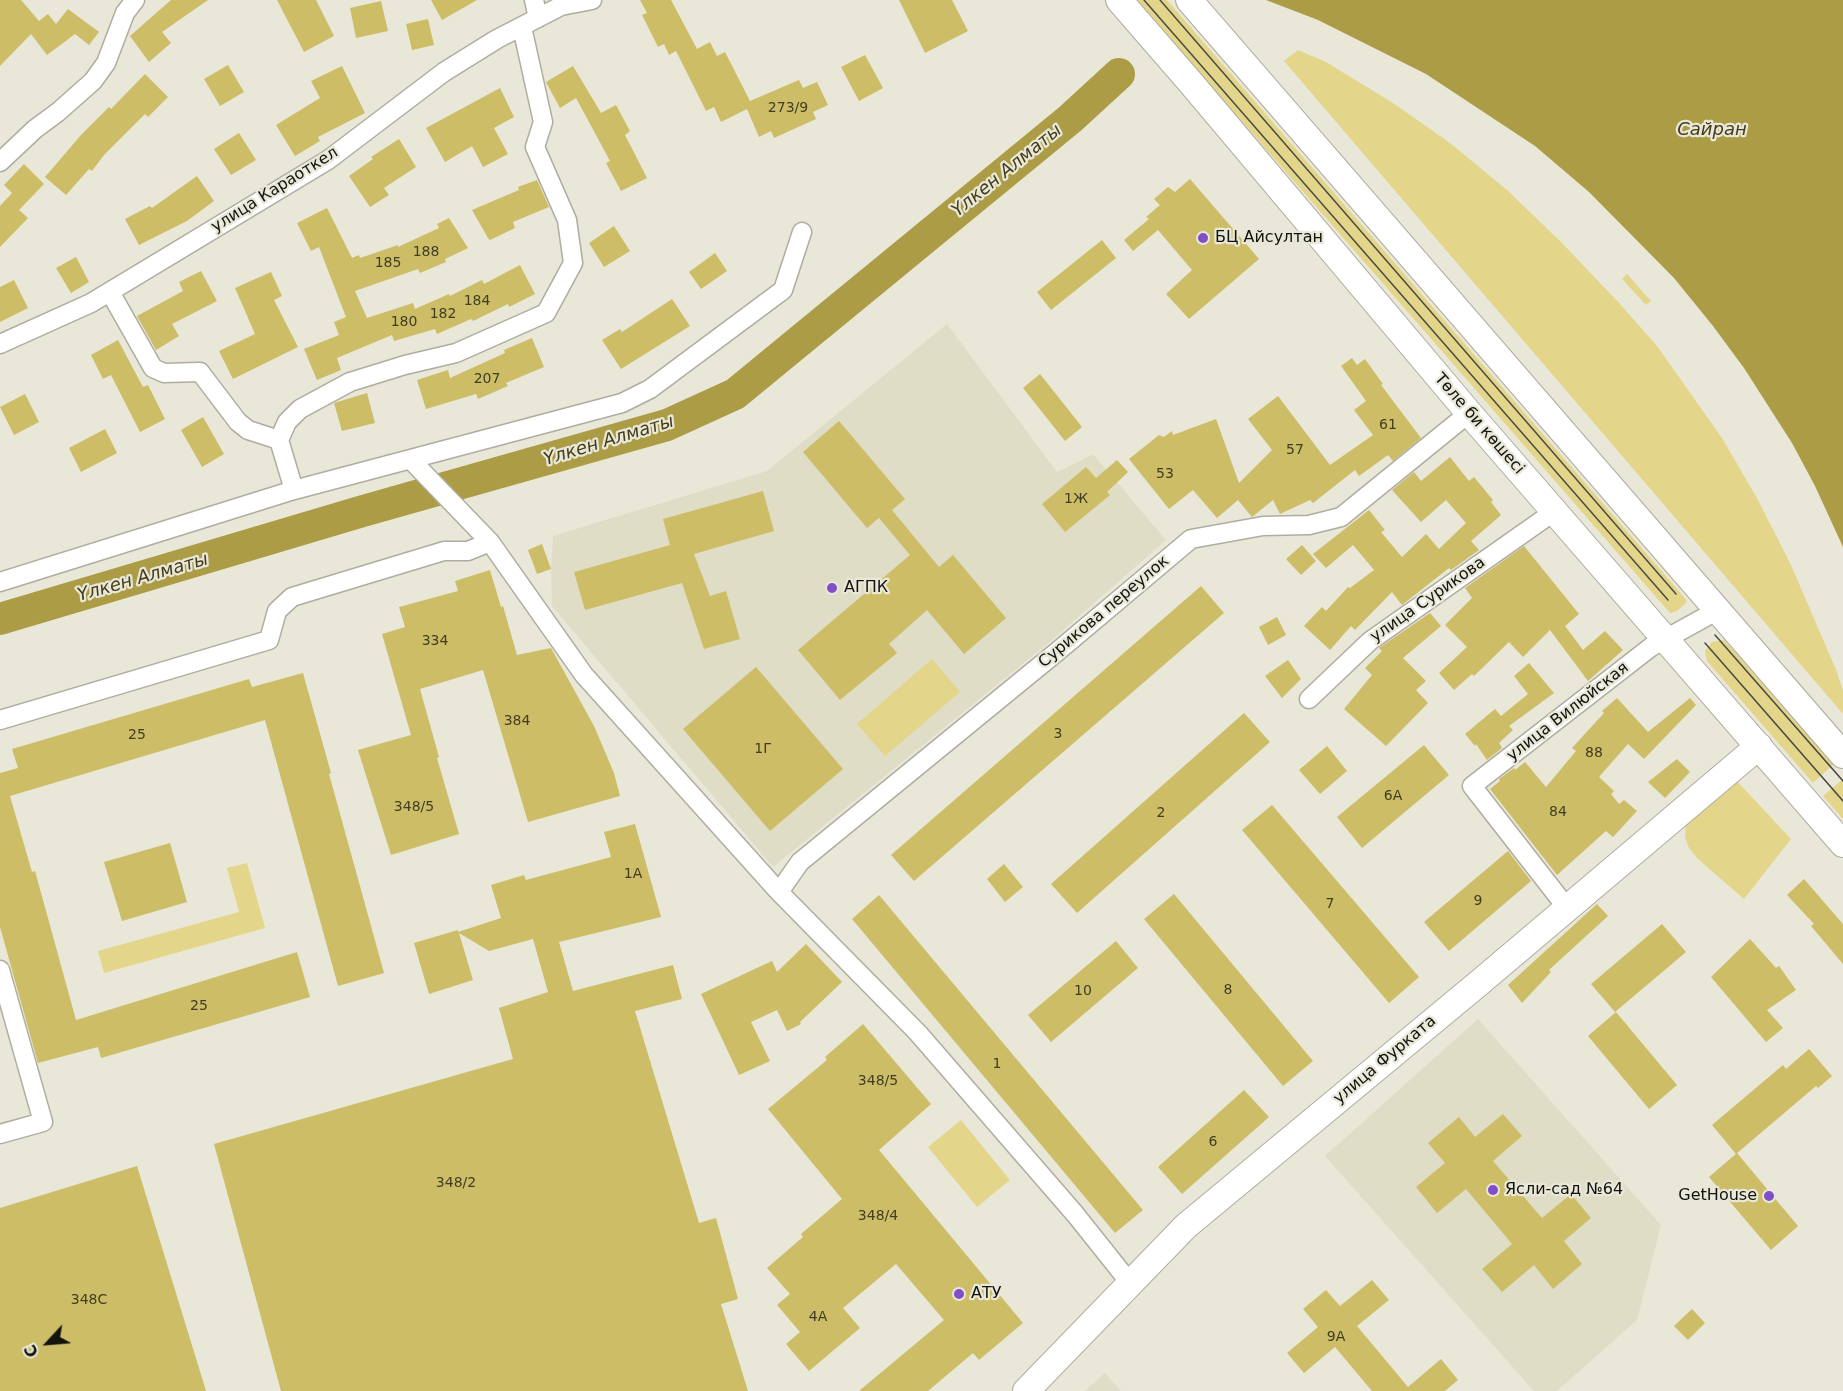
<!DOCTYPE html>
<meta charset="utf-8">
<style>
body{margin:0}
#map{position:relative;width:1843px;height:1391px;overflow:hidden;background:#e9e7d8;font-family:"DejaVu Sans",sans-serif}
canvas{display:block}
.north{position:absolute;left:18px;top:1313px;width:60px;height:60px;-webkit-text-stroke:4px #e9e7d8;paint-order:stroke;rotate:244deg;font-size:16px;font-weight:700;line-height:24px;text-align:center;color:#13120d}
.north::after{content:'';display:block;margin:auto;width:21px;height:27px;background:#13120d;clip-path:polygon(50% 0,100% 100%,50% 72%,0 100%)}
</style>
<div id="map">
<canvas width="1843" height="1391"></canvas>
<div class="north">С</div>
</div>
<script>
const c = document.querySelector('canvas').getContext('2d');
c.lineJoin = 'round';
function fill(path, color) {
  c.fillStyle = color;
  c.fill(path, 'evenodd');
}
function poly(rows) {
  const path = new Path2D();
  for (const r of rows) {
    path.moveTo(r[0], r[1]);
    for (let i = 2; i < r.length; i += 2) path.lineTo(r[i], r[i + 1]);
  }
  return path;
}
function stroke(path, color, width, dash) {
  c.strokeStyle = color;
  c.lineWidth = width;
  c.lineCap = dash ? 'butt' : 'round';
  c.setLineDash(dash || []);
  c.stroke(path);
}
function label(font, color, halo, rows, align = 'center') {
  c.font = font + ' "DejaVu Sans",sans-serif';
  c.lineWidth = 4.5;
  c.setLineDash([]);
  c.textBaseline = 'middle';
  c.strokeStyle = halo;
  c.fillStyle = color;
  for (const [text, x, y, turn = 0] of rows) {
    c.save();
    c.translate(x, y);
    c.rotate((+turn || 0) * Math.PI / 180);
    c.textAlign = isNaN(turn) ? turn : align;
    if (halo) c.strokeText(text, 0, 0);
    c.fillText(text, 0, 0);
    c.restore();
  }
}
fill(poly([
 [947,324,1057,472,1093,454,1166,540,1052,640,773,867,552,606,551,569,553,536,767,471],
 [1478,1019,1661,1225,1637,1320,1557,1391,1534,1391,1325,1156],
 [1105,1373,1121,1391,1085,1391]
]), '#e0ddc7');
fill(poly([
 [1136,0,1167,0,1684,597,1687,602,1677,611,1670,613],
 [1298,50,1326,62,1393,103,1450,143,1507,190,1561,242,1620,304,1657,346,1722,438,1758,500,1791,565,1837,672,1843,691,1843,714,1284,61],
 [1627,274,1651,301,1646,305,1622,279],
 [1724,640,1834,764,1813,783,1707,661,1705,651,1712,642],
 [932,659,960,692,885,756,857,724],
 [1735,779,1791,839,1744,899,1698,859,1689,848,1685,837,1686,824],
 [1843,779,1843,819,1823,796],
 [247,863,265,928,104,973,98,951,239,912,227,868],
 [961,1120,1010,1180,977,1207,928,1147]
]), '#e3d68b');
fill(poly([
 [1266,0,1843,0,1843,547,1815,486,1792,443,1744,368,1713,326,1674,278,1589,192,1535,146,1426,74,1318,20]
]), '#ab9c45');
stroke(poly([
 [0,619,363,511,667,425,735,394,1070,119,1119,74]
]), '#ab9c45', 32);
fill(poly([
 [0,0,21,0,39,21,48,14,56,24,68,9,99,32,89,45,75,34,47,55,31,34,0,66],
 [171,0,208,0,162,32,171,43,149,62,130,36],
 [277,0,316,0,334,36,304,52],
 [431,0,477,0,442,20],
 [640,0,671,0,697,49,710,42,717,56,725,52,750,101,799,80,803,88,817,82,828,105,813,112,816,119,774,138,771,131,759,137,747,109,721,122,714,107,706,111,676,51,669,55,664,44,658,47,642,15,647,13],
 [899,0,952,0,968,31,925,53],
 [381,1,388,31,356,38,350,8],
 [428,19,434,45,412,50,406,24],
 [865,55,883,88,859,101,841,67],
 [228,65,244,92,220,106,204,79],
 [342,66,365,113,318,137,320,141,295,156,276,125,320,98,311,81],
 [573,66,601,113,616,105,630,131,625,135,647,178,621,191,606,163,610,161,576,98,560,108,546,82],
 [145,74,168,97,148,117,145,114,104,155,92,171,89,169,66,195,45,177,81,135,109,107,111,109],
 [500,88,514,117,494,128,508,154,483,167,472,146,445,162,426,128],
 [239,133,256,160,231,175,214,149],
 [399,139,416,167,384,188,389,195,370,207,349,176,373,159,371,157],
 [24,164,44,184,19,210,28,218,0,247,0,206,12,193,4,185],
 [197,176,214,201,187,221,139,245,125,219,150,206,152,208],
 [1190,179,1259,259,1189,319,1166,294,1192,270,1158,230,1133,251,1124,240,1149,219,1146,217,1160,205,1154,199,1168,187,1175,192],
 [537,180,549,207,513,222,515,228,490,240,488,238,472,210,519,190,518,187],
 [327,208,352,258,359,255,360,258,398,245,398,247,439,228,437,224,449,218,468,248,445,259,446,262,420,273,418,269,355,291,367,318,413,303,415,309,449,294,450,296,482,280,484,284,520,265,535,294,509,307,508,304,473,321,471,319,437,334,435,329,394,341,392,335,337,358,341,370,317,380,304,349,339,335,334,322,346,317,319,247,311,251,297,223],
 [614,226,630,251,604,267,589,243],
 [1102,240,1116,258,1051,310,1037,292],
 [715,253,727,271,701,289,689,272],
 [76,257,89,282,71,293,56,268],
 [201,271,217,301,172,324,179,336,156,350,137,316,183,291,179,282],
 [271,272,282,296,274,300,298,347,233,379,219,351,255,334,235,288],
 [14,280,28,308,0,322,0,287],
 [672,299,690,326,621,369,602,340,620,329,622,332],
 [532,338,544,367,506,383,508,386,478,399,476,394,426,409,417,380,448,370,450,378,505,353,504,350],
 [118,340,143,387,148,385,165,419,140,432,111,375,103,379,91,355],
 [1352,358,1357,365,1365,359,1383,384,1381,385,1421,438,1393,461,1388,455,1359,476,1355,470,1313,503,1310,500,1280,514,1273,500,1252,517,1238,500,1217,518,1193,490,1169,509,1129,459,1159,435,1164,437,1172,431,1173,435,1216,419,1239,483,1272,450,1248,419,1278,396,1330,465,1373,435,1354,410,1366,401,1341,366],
 [1040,374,1082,427,1065,441,1023,388],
 [367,393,375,423,342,431,334,403],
 [25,394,39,422,14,435,0,407],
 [203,417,224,454,202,467,181,430],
 [839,421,905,499,892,510,939,567,953,555,1006,618,964,654,927,610,889,644,897,653,840,700,798,650,910,555,879,518,867,528,803,452],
 [105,429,117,453,81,472,69,448],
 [1450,457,1469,481,1474,477,1493,500,1491,502,1501,515,1471,541,1479,550,1451,570,1449,568,1402,605,1392,592,1355,630,1351,626,1330,650,1304,626,1322,607,1326,611,1348,587,1350,588,1374,570,1353,545,1326,568,1313,554,1369,510,1385,530,1381,532,1402,557,1426,534,1439,549,1466,523,1446,500,1421,522,1392,490,1414,472,1421,481],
 [1117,460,1128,472,1107,492,1110,495,1065,532,1042,504,1086,467,1096,478],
 [763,491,774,531,694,554,710,596,726,591,740,639,704,649,682,583,585,610,574,572,670,545,663,519],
 [542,544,551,569,537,574,528,550],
 [1302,545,1316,561,1301,575,1286,559],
 [1524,546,1579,614,1565,626,1583,650,1605,631,1623,650,1588,681,1550,630,1523,657,1509,642,1474,676,1472,674,1454,690,1439,673,1467,647,1445,625,1472,598,1465,588],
 [490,570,501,607,503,606,517,655,551,648,594,726,614,773,620,796,528,822,483,670,420,689,439,757,437,758,459,834,391,855,358,750,411,735,382,634,405,627,399,607,458,591,455,581],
 [1201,586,1224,613,914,881,891,855],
 [1430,613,1441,626,1403,658,1426,681,1416,690,1428,703,1386,746,1344,709,1372,675,1365,668,1382,651,1379,648],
 [1277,617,1286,635,1268,645,1259,627],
 [1288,660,1301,679,1282,698,1265,676],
 [1529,663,1554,693,1509,726,1513,730,1499,743,1502,748,1487,760,1476,744,1475,746,1465,734,1495,709,1501,716,1528,694,1514,676],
 [756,667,843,769,770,831,683,729],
 [303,673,331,773,329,774,384,973,338,986,265,720,10,796,32,872,35,871,76,1020,297,952,310,997,101,1058,98,1047,38,1063,0,927,0,773,18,768,12,749,249,679,252,687],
 [1617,698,1648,732,1690,698,1696,705,1644,759,1628,744,1599,777,1614,791,1611,794,1619,804,1624,800,1637,811,1613,837,1606,831,1557,875,1490,789,1500,781,1499,779,1514,768,1515,770,1525,762,1546,787,1576,751,1572,748,1604,713,1602,711],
 [1244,713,1270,742,1077,913,1051,884],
 [1424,745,1449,775,1362,848,1337,817],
 [1327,746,1347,771,1320,794,1299,770],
 [1677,759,1690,772,1665,798,1648,782],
 [1272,805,1419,977,1389,1003,1242,830],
 [635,824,661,917,559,942,573,991,673,965,682,999,635,1011,699,1223,716,1218,738,1299,721,1304,748,1391,281,1391,214,1144,513,1059,499,1008,548,992,533,939,489,951,459,933,473,980,429,994,414,943,458,930,458,932,501,918,491,885,524,875,526,880,611,857,604,832],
 [170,843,187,902,122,921,104,862],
 [1508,851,1531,881,1449,951,1424,922],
 [1004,864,1023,887,1005,902,987,879],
 [1804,879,1843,924,1843,964,1811,926,1814,924,1787,895],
 [1174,894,1313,1061,1283,1086,1144,919],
 [879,895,1143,1210,1115,1233,852,919],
 [1597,904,1608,916,1549,970,1551,972,1522,1003,1508,985],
 [1662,924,1686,952,1615,1012,1591,984],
 [1750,939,1776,968,1779,966,1796,990,1767,1010,1783,1028,1766,1042,1711,977],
 [1116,941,1138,968,1051,1042,1028,1015],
 [806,944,842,982,800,1022,801,1024,787,1031,777,1010,751,1022,770,1061,739,1075,701,994,772,961,777,972],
 [1616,1012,1677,1085,1649,1109,1588,1036],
 [863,1024,931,1104,879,1150,1023,1323,979,1360,973,1353,928,1391,859,1391,944,1320,896,1264,843,1308,860,1328,809,1371,786,1344,800,1332,777,1305,790,1294,767,1268,803,1237,801,1234,842,1199,768,1109,827,1060,825,1057],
 [1809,1049,1832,1076,1818,1088,1816,1086,1736,1154,1712,1125,1783,1065,1786,1069],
 [1244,1090,1269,1117,1182,1194,1158,1167],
 [1503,1114,1522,1136,1493,1161,1542,1218,1571,1194,1591,1218,1564,1241,1582,1264,1553,1289,1534,1265,1502,1292,1482,1269,1512,1244,1466,1189,1437,1213,1416,1187,1445,1163,1428,1143,1459,1117,1475,1137],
 [1737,1153,1798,1226,1771,1250,1709,1177],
 [137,1166,206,1391,0,1391,0,1208],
 [1372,1280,1389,1300,1357,1326,1408,1387,1441,1359,1458,1380,1445,1391,1372,1391,1335,1347,1304,1373,1287,1353,1318,1327,1303,1309,1326,1290,1340,1306],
 [1692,1309,1705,1323,1688,1340,1674,1326]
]), '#ccbd66');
const street = poly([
 [534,0,538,18],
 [0,162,35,129,58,112,93,81,106,63,125,13,135,0],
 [110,292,153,368,164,373,200,372,238,422,248,430,279,440],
 [0,344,91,303,328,160,444,72,497,39,561,6,592,0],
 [411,460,490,542,584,675,779,892,918,1033,1075,1214,1130,1283],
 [294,490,279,440,287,422,300,409,350,382,405,365,456,353,546,313,573,263,567,220,535,147,543,122,522,27],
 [0,582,294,490,622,403,650,389,783,290,802,232],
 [1309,699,1370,641,1555,511],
 [0,720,269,640,277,611,292,597,444,551,468,551,490,542],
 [779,892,800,862,1058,651,1191,539,1263,526,1309,525,1341,517,1469,413],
 [1567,908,1472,786,1651,647,1718,610],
 [0,970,43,1122,0,1134]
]);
const secondary = poly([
 [1119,0,1191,83,1469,413,1843,844],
 [1189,0,1843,755],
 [1026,1391,1186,1226,1479,983,1759,746]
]);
stroke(street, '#afad9f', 21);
stroke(secondary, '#afad9f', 28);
stroke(street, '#fff', 18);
stroke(secondary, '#fff', 26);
stroke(poly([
 [1144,0,1668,600],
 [1160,0,1676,594],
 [1715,635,1843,781],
 [1705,643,1843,801]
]), '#4b4a42', 1.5);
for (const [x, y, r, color] of [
 [1203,238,6,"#804ec6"],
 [832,588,6,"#804ec6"],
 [1493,1190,6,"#804ec6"],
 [1769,1196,6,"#804ec6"],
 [959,1294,6,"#804ec6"]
]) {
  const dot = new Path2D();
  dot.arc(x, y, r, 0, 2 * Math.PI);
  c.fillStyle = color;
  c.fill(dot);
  stroke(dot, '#e9e7d8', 2);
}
label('14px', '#413d23', null, [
 ["273/9",788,108],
 ["188",426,252],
 ["185",388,263],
 ["184",477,301],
 ["182",443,314],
 ["180",404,322],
 ["207",487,379],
 ["61",1388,425],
 ["57",1295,450],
 ["53",1165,474],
 ["1Ж",1076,499],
 ["334",435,641],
 ["384",517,721],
 ["3",1058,734],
 ["25",137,735],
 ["1Г",763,749],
 ["88",1594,753],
 ["6А",1393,796],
 ["348/5",414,807],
 ["84",1558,812],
 ["2",1161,813],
 ["1А",633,874],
 ["9",1478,901],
 ["7",1330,904],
 ["8",1228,990],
 ["10",1083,991],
 ["25",199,1006],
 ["1",997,1064],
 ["348/5",878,1081],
 ["6",1213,1142],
 ["348/2",456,1183],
 ["348/4",878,1216],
 ["348С",89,1300],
 ["4А",818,1317],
 ["9А",1336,1337]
]);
label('16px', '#13120d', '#e9e7d8', [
 ["улица Караоткел",275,190,-32],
 ["Төле би көшесі",1479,424,49],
 ["улица Сурикова",1428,600,-35],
 ["Сурикова переулок",1104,612,-40],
 ["улица Вилюйская",1568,712,-38],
 ["улица Фурката",1385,1060,-40]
]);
label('16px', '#13120d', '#e9e7d8', [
 ["БЦ Айсултан",1215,238],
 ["АГПК",844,588],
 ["Ясли-сад №64",1505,1190],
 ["GetHouse",1757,1196,"right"],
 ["АТУ",971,1294]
], 'left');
label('italic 18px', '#433d17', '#e9e7d8', [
 ["Сайран",1712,130],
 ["Үлкен Алматы",1007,171,-39],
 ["Үлкен Алматы",609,441,-17],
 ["Үлкен Алматы",143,578,-16]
]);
</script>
